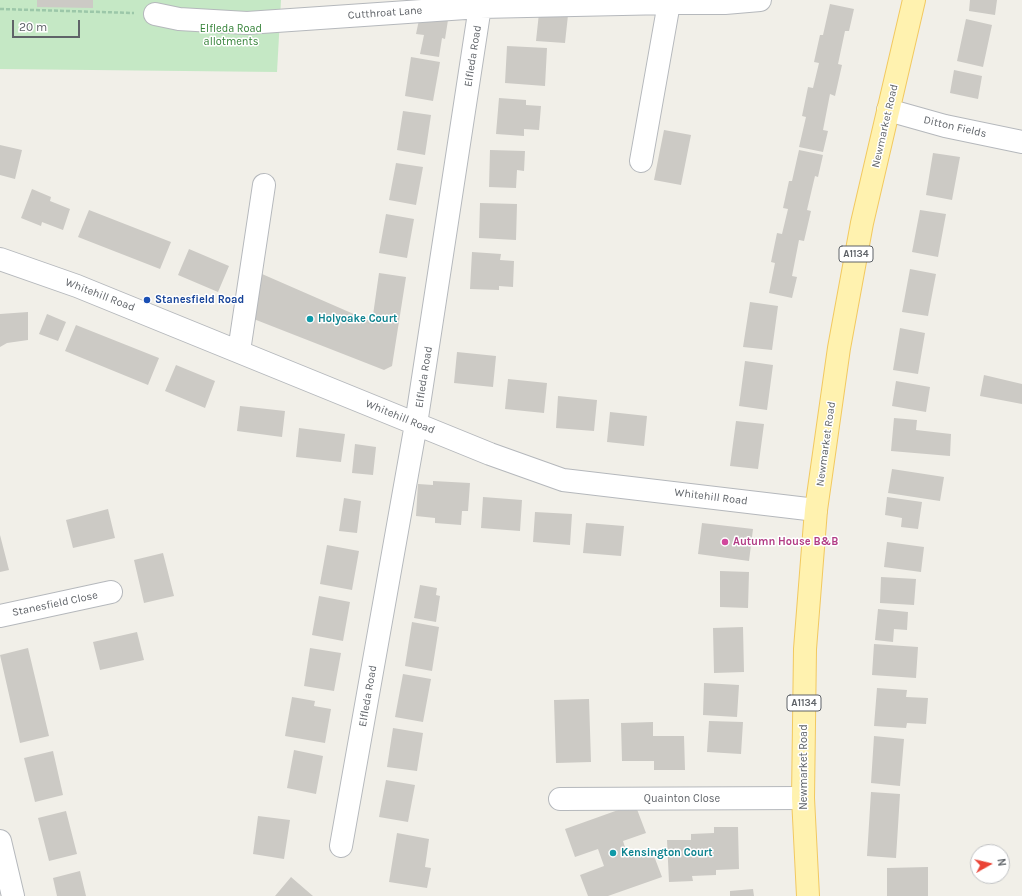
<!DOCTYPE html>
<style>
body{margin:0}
#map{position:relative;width:1022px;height:896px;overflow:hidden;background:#f1efe8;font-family:Karla,sans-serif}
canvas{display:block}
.north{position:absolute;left:970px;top:844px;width:40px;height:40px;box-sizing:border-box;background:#fff;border:1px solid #bfc1c3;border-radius:50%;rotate:82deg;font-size:11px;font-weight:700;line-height:16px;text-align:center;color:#5f6368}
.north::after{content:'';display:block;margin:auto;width:14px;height:18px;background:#ea4335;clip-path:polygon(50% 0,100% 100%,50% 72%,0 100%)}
.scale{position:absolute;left:12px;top:20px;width:68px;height:18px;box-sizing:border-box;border:2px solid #5f6368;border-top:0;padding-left:5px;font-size:12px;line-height:14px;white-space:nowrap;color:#5f6368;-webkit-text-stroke:3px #fff;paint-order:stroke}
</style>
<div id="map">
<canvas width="1022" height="896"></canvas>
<div class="north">N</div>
<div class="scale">20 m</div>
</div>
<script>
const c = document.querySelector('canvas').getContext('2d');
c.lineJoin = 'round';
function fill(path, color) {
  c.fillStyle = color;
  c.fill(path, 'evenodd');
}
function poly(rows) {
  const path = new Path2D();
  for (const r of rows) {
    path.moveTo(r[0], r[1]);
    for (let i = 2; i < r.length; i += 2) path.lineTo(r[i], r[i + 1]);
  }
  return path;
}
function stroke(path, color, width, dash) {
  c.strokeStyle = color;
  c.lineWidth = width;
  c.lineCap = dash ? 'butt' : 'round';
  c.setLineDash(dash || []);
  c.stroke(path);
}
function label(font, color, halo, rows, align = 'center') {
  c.font = font + ' Karla,sans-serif';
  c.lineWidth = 3;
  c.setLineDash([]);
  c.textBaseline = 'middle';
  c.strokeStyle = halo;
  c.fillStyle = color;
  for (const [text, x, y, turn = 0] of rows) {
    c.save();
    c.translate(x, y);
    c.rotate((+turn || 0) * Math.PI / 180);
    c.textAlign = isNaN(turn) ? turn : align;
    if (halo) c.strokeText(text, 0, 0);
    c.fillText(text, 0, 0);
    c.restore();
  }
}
fill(poly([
 [0,0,281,0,277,72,0,69]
]), '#c5e8c5');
fill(poly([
 [37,0,93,0,93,8,37,7],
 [970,0,997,0,995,15,969,11],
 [830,4,854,9,849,31,845,31,838,64,842,65,835,96,830,94,823,130,828,131,823,152,799,147,806,117,802,116,808,87,813,88,819,63,814,62,820,35,823,35],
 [539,13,568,15,565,43,536,41],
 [420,15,448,20,445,39,442,38,439,57,420,54,424,35,416,34],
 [966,19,992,25,983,67,957,61],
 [507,46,547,48,545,86,505,83],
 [411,57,440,62,433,101,405,96],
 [954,70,982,76,978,99,950,93],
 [499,98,526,100,526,105,541,106,539,130,524,129,524,136,496,134],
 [403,111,431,115,425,155,397,150],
 [664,130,691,135,681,185,654,180],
 [0,145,22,150,15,179,0,175],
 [490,150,525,151,524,171,517,170,516,188,489,187],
 [799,150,823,155,818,177,815,176,807,210,811,211,804,241,799,240,792,276,797,277,792,298,769,293,775,263,771,262,777,233,782,234,788,209,783,208,789,181,792,181],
 [933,153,960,157,952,200,926,195],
 [396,163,423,167,416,205,389,200],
 [32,189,51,197,50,201,70,209,63,230,42,222,41,226,21,218],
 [480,203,517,204,516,240,479,238],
 [89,210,171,242,160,269,78,237],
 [920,210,946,214,938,257,912,252],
 [386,214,414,219,407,258,379,253],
 [189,249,229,266,218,292,178,275],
 [472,252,501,254,500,260,514,261,513,287,499,286,499,290,470,289],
 [910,269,936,274,928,316,902,312],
 [379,273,406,277,392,366,384,370,246,316,262,274,372,322],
 [750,302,778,306,772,350,743,347],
 [28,312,28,340,7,343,0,347,0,314],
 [47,314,66,322,58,341,39,334],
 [76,325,159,358,148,385,65,351],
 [900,328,925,333,918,374,893,370],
 [457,352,496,356,493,387,454,383],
 [745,361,773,365,767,410,739,406],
 [176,365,215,381,205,408,165,391],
 [984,375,1022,384,1022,404,980,396],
 [508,379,547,383,544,413,505,409],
 [896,381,930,387,926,412,892,406],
 [558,396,597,400,594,431,556,428],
 [240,406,285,411,282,437,237,431],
 [610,412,647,416,644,446,607,442],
 [894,418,917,420,916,430,951,434,950,456,891,451],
 [736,421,764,424,758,469,730,466],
 [299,428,345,434,341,462,296,457],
 [355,444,376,447,373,475,352,473],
 [892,469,944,477,940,501,888,493],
 [433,481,470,483,468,511,462,511,461,525,435,523,435,518,416,516,418,484,433,485],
 [483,497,522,500,520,531,481,528],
 [887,497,922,502,918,529,901,527,902,518,885,515],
 [344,498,361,501,357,533,339,531],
 [108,509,115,538,73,548,66,520],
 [535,512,572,514,570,545,533,542],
 [586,523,624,526,621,556,583,553],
 [702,523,753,529,749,561,698,554],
 [0,535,9,570,0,572],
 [887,542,924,547,921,572,884,567],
 [327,545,359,551,352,590,320,584],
 [163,553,174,596,144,603,134,560],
 [720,571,749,572,748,608,720,607],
 [881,577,916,579,914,605,880,603],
 [420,585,437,588,436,595,440,596,436,622,414,618],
 [319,596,350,602,343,641,312,635],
 [878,609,908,612,907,630,894,629,893,642,875,640],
 [412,622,439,627,432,671,405,666],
 [743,627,744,672,714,673,713,628],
 [137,632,144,660,100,670,93,642],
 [874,644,918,647,916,678,872,675],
 [28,648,49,736,20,743,0,655],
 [310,648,341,653,334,691,304,686],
 [403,674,431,679,423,722,395,717],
 [704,683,739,685,737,717,703,715],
 [877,688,907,690,906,697,928,698,926,724,907,723,906,728,874,726],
 [292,697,315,701,314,706,331,709,325,743,285,736],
 [589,699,591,762,556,763,554,700],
 [709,721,743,722,741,754,707,752],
 [653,722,653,736,684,736,685,770,654,770,654,761,622,761,621,723],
 [393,728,423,733,417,771,387,767],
 [874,736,904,739,900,786,871,783],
 [294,750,323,756,316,794,287,788],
 [53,751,63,795,35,802,24,758],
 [386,780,415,785,408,822,379,817],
 [871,792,900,794,896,858,867,856],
 [635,804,646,833,623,841,628,857,651,848,662,877,608,896,588,896,580,875,604,866,598,849,575,857,565,829],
 [66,811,77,854,49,861,38,818],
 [258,816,290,820,284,859,253,854],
 [714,827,738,827,739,869,716,870,716,875,692,876,693,881,669,882,667,840,691,840,691,834,714,833],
 [397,833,429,839,425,867,431,868,427,888,389,882],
 [928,867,928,896,887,896,887,868],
 [80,871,86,896,57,896,53,878],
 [291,877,306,890,313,896,275,896],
 [753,889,754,896,730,896,730,891]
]), '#cccac5');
const minor = poly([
 [155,14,179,19,247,23,480,7,669,3,725,3,760,0],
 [888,110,945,126,1022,142],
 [641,161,669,3],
 [0,259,77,286,490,454,563,480,816,510],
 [239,351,264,185],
 [0,616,111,592],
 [560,799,803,798],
 [0,841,13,896],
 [341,846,416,424,481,0]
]);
const major = poly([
 [808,896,803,798,805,649,816,510,839,348,862,223,914,0]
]);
stroke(minor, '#b5b8bc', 24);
stroke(major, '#f2c960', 24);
stroke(poly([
 [0,9,134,13]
]), '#9cc7a9', 2.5, [4, 2]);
stroke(minor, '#fff', 22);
stroke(major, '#fff2af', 22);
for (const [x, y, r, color] of [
 [147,300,4,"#1a4fb4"],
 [310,319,4,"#0f9aa8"],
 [725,542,4,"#d1479c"],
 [613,853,4,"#0f9aa8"]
]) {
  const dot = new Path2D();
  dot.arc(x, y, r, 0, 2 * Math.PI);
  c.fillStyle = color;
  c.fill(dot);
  stroke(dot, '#fff', 1.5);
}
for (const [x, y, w] of [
 [856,254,34],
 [804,703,34]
]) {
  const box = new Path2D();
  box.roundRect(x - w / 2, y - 8, w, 16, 3);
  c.fillStyle = '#fff';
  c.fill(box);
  stroke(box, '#5f6368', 1);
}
label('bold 10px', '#5f6368', null, [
 ["A1134",856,254],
 ["A1134",804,703]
]);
label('11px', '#5f6368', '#fff', [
 ["Cutthroat Lane",385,13,-4],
 ["Elfleda Road",473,56,-81],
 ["Newmarket Road",885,126,-77],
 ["Ditton Fields",955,127,13],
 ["Whitehill Road",100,295,21],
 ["Elfleda Road",424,377,-81],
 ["Whitehill Road",400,417,22],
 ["Newmarket Road",826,444,-82],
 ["Whitehill Road",711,497,7],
 ["Stanesfield Close",55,604,-12],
 ["Elfleda Road",368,696,-80],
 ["Newmarket Road",804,767,-90],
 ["Quainton Close",682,799]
]);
label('11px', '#348238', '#fff', [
 ["Elfleda Road",231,29],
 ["allotments",231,42]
]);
label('bold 11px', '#164399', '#fff', [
 ["Stanesfield Road",155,300]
], 'left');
label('bold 11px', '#0d838f', '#fff', [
 ["Holyoake Court",318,319],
 ["Kensington Court",621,853]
], 'left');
label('bold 11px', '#b23c85', '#fff', [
 ["Autumn House B&B",733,542]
], 'left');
</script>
